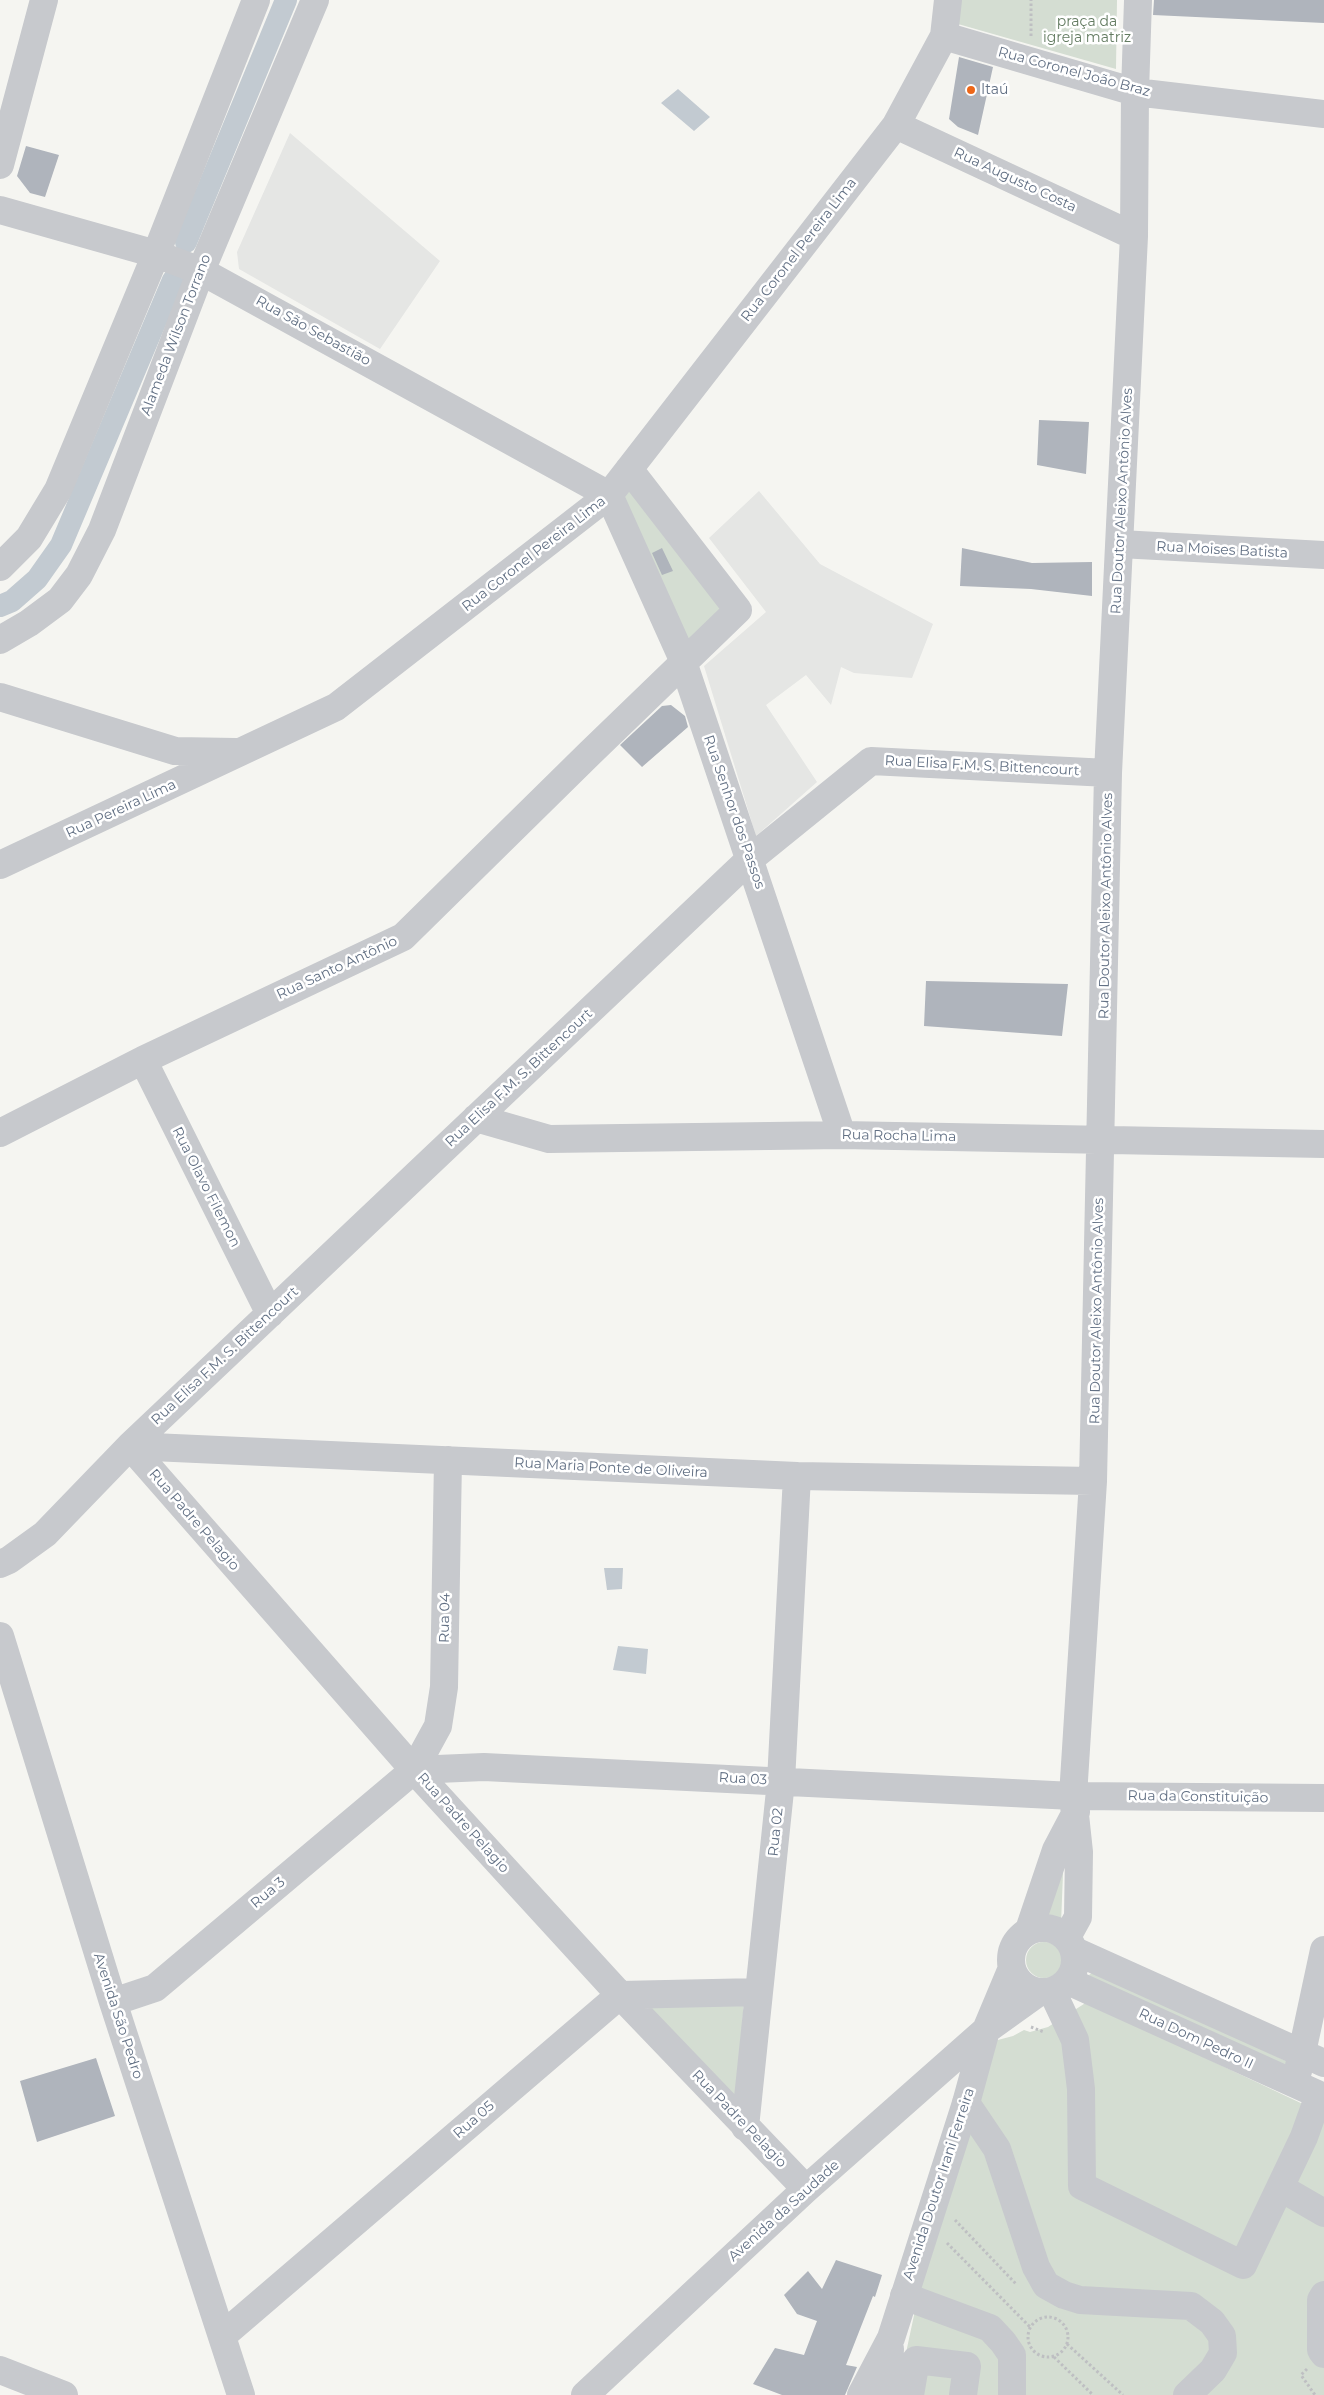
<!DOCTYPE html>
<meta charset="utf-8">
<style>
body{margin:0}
canvas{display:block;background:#f5f5f1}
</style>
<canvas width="1324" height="2395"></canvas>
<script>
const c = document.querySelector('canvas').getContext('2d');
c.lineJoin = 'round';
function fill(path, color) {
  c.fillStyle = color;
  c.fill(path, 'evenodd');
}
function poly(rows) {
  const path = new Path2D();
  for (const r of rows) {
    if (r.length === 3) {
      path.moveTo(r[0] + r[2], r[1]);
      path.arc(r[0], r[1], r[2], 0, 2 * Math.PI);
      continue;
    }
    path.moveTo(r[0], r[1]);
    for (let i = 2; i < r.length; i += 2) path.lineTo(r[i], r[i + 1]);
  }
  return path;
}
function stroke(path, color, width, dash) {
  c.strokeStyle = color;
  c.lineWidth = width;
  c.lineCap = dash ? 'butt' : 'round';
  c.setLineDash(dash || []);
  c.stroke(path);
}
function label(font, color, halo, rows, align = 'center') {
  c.font = font + ' Montserrat,sans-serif';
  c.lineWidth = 5;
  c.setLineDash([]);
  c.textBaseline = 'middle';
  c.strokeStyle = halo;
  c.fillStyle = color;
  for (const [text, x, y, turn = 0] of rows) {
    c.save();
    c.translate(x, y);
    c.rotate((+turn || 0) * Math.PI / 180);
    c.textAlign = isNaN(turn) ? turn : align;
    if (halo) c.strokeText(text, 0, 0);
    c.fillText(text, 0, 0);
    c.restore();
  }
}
fill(poly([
 [290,133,440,261,380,349,239,269,237,252],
 [759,491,820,564,933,624,912,678,854,673,841,667,831,705,806,675,766,705,817,782,756,836,704,666,766,612,709,538]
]), '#e5e6e4');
fill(poly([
 [961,0,1117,0,1116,69,958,24],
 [629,473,734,610,684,657,612,495],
 [1064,1848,1061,1924,1045,1919],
 [1044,1960,18],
 [1096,1970,1286,2061,1288,2067,1091,1978,1089,1975],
 [744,2001,736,2105,647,2007],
 [1087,2002,1324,2114,1324,2395,897,2395,926,2259,994,2041,1013,2036,1024,2030,1030,2032,1048,2027]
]), '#d4ddd2');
fill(poly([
 [678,89,710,117,694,131,661,103],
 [604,1568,623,1568,622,1589,607,1590],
 [618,1646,648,1649,646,1674,613,1670]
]), '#c2cad1');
stroke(poly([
 [186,242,286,0],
 [0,606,12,601,37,579,61,545,173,280]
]), '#c2cad1', 22);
fill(poly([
 [1154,0,1324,0,1324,23,1153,15],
 [959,57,993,67,978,135,958,127,949,119],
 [26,146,59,155,45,197,30,193,17,176],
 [1039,420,1089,422,1086,474,1037,465],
 [662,548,673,571,662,575,652,553],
 [962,548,1032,563,1092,562,1092,596,1031,589,960,586],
 [671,705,685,716,688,727,642,767,620,745,662,706],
 [926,981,1068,984,1062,1036,924,1026],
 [96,2058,115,2116,37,2142,20,2081],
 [836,2260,882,2275,875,2297,873,2296,846,2365,857,2367,845,2395,782,2395,753,2384,775,2348,804,2355,817,2321,797,2314,784,2295,808,2271,822,2289]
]), '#afb4bc');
stroke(poly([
 [1031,36,1031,0],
 [1031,2027,1044,2032],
 [955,2220,1016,2284],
 [947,2243,1031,2328],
 [1048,2337,20],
 [1067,2344,1123,2395],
 [1054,2357,1093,2395],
 [1307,2369,1301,2375,1315,2395]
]), '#bebfc2', 3, [2.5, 2.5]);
stroke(poly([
 [944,36,1135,92,1324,114],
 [896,125,1134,236],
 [0,165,44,0],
 [0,210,156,254,201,271,609,495],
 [609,495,680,653,842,1135],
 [1120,544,1324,555],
 [0,567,29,538,58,490,156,254,256,0],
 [0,640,29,623,60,600,79,575,102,530,201,271,315,0],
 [0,697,175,751,236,752],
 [0,865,336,707,609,495,896,125,944,36,948,0],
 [143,1060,270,1314],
 [476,1118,549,1139,842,1135,1324,1144],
 [0,1133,143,1060,403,937,589,754,738,610,629,469],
 [130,1446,414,1770,620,1995,806,2189],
 [130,1446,797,1476,1093,1481],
 [0,1564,9,1560,45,1534,130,1446,750,859,871,761,1108,773],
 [0,1636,113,2002,241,2395],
 [414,1770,484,1767,1073,1796,1324,1798],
 [1043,1960,32],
 [1029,1930,1056,1850,1076,1812],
 [1067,1937,1078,1917,1079,1852,1073,1796,1093,1481,1108,773,1134,236,1135,92,1138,0],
 [1075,1951,1324,2063],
 [1068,1981,1324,2097],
 [1052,1991,1075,2040,1081,2089,1082,2186,1243,2265,1304,2137,1319,2095],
 [113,2002,155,1988,414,1770,438,1726,444,1687,448,1460],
 [1298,2071,1324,1950],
 [745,2127,781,1781,797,1476],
 [1281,2188,1324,2213],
 [1324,2295,1321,2300,1321,2350,1324,2354],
 [222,2336,620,1995,759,1992],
 [0,2370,64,2395],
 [585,2395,806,2189,986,2030,1039,1992],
 [861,2395,891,2338,966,2103,986,2030,1012,1968],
 [887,2395,890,2349],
 [910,2395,916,2360,967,2366,963,2395]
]), '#c7c9cd', 28);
stroke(poly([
 [966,2103,997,2149,1036,2267,1046,2285,1064,2295,1080,2300,1191,2306,1212,2322,1222,2336,1223,2353,1213,2370,1187,2395],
 [904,2296,990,2328,1003,2342,1012,2355,1012,2395]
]), '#c7c9cd', 28);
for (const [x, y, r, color] of [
 [971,90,5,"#ed6719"]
]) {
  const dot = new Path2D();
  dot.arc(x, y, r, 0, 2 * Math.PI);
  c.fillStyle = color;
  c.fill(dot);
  stroke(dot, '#fff', 2);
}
label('14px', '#637b61', '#fff', [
 ["praça da",1087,22],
 ["igreja matriz",1087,38]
]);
label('14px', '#627084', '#fff', [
 ["Rua Coronel João Braz",1074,72,15],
 ["Rua Augusto Costa",1015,180,25],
 ["Rua Coronel Pereira Lima",799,250,-52],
 ["Rua São Sebastião",313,331,29],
 ["Alameda Wilson Torrano",176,335,-69],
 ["Rua Doutor Aleixo Antônio Alves",1122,501,-87],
 ["Rua Moises Batista",1222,550,3],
 ["Rua Coronel Pereira Lima",534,554,-38],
 ["Rua Elisa F.M. S. Bittencourt",982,766,3],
 ["Rua Pereira Lima",121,809,-25],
 ["Rua Senhor dos Passos",734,812,71],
 ["Rua Doutor Aleixo Antônio Alves",1106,906,-89],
 ["Rua Santo Antônio",337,968,-25],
 ["Rua Elisa F.M. S. Bittencourt",519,1078,-43],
 ["Rua Rocha Lima",899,1136,1],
 ["Rua Olavo Filemon",206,1187,63],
 ["Rua Doutor Aleixo Antônio Alves",1097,1311,-89],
 ["Rua Elisa F.M. S. Bittencourt",225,1356,-43],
 ["Rua Maria Ponte de Oliveira",611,1468,3],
 ["Rua Padre Pelagio",194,1520,49],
 ["Rua 04",445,1618,-89],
 ["Rua 03",743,1779,3],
 ["Rua da Constituição",1198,1797,1],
 ["Rua Padre Pelagio",463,1823,48],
 ["Rua 02",776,1832,-84],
 ["Rua 3",268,1893,-40],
 ["Avenida São Pedro",118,2016,72],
 ["Rua Dom Pedro II",1196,2039,25],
 ["Rua Padre Pelagio",739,2119,46],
 ["Rua 05",474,2120,-41],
 ["Avenida Doutor Irani Ferreira",939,2184,-72],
 ["Avenida da Saudade",784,2211,-42]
]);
label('14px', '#627084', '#fff', [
 ["Itaú",981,90]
], 'left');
</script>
